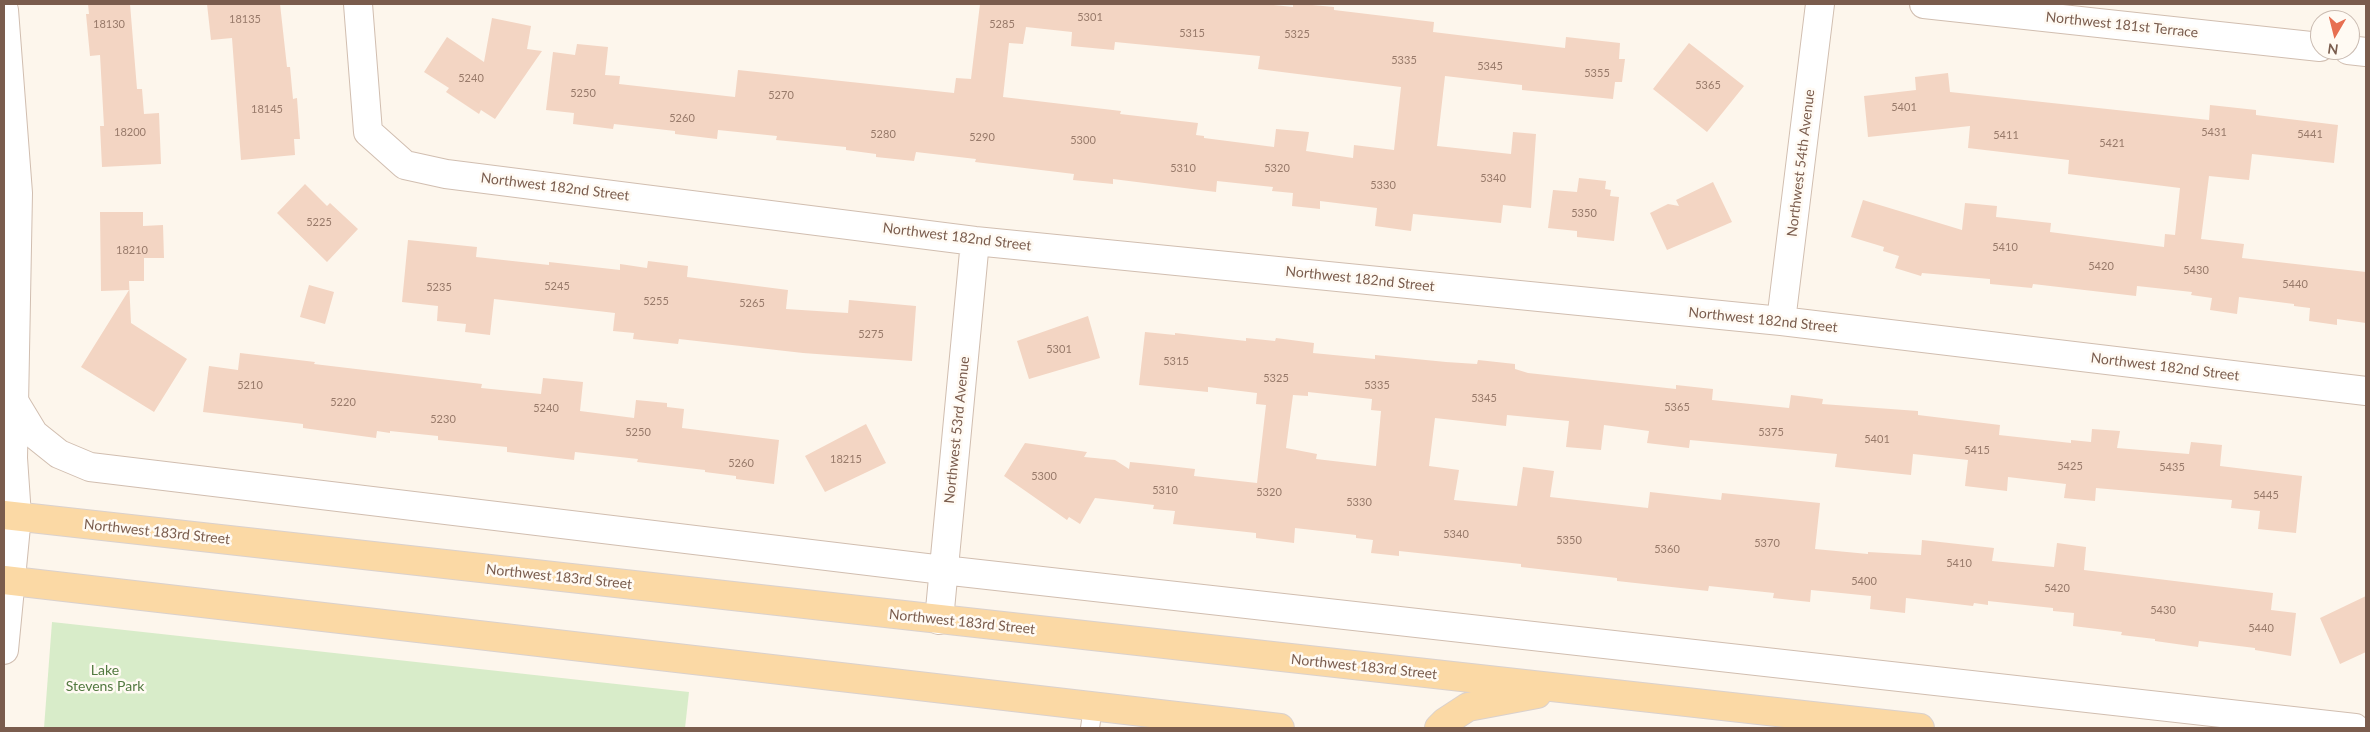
<!DOCTYPE html>
<style>
body{margin:0}
#map{position:relative;width:2370px;height:732px;overflow:hidden;background:#fdf6ec;font-family:Lato,sans-serif}
canvas{display:block}
.frame{position:absolute;inset:0;border:5px solid #7a5c4d;pointer-events:none}
.north{position:absolute;left:2310px;top:10px;width:50px;height:50px;box-sizing:border-box;background:#fffaf3;border:1px solid #cabbb1;border-radius:50%;rotate:188deg;font-size:14px;font-weight:700;line-height:20px;text-align:center;color:#7a5c4d}
.north::after{content:'';display:block;margin:auto;width:18px;height:22px;background:#e76f51;clip-path:polygon(50% 0,100% 100%,50% 72%,0 100%)}
</style>
<div id="map">
<canvas width="2370" height="732"></canvas>
<div class="frame"></div>
<div class="north">N</div>
</div>
<script>
const c = document.querySelector('canvas').getContext('2d');
c.lineJoin = 'round';
function fill(path, color) {
  c.fillStyle = color;
  c.fill(path, 'evenodd');
}
function poly(rows) {
  const path = new Path2D();
  for (const r of rows) {
    path.moveTo(r[0], r[1]);
    for (let i = 2; i < r.length; i += 2) path.lineTo(r[i], r[i + 1]);
  }
  return path;
}
function stroke(path, color, width, dash) {
  c.strokeStyle = color;
  c.lineWidth = width;
  c.lineCap = dash ? 'butt' : 'round';
  c.setLineDash(dash || []);
  c.stroke(path);
}
function label(font, color, halo, rows, align = 'center') {
  c.font = font + ' Lato,sans-serif';
  c.lineWidth = 5;
  c.setLineDash([]);
  c.textBaseline = 'middle';
  c.strokeStyle = halo;
  c.fillStyle = color;
  for (const [text, x, y, turn = 0] of rows) {
    c.save();
    c.translate(x, y);
    c.rotate((+turn || 0) * Math.PI / 180);
    c.textAlign = isNaN(turn) ? turn : align;
    if (halo) c.strokeText(text, 0, 0);
    c.fillText(text, 0, 0);
    c.restore();
  }
}
fill(poly([
 [52,622,689,692,685,728,44,728]
]), '#d8ecc9');
fill(poly([
 [88,4,130,4,137,89,142,89,144,114,159,113,161,164,102,167,100,126,104,126,100,55,90,56,86,14,89,14],
 [207,4,280,4,287,67,290,67,293,99,297,98,300,139,294,139,295,155,241,160,232,38,211,40],
 [980,4,1264,4,1293,7,1293,4,1301,4,1334,7,1334,10,1434,22,1433,32,1565,48,1566,37,1620,43,1619,59,1625,59,1622,82,1615,82,1613,99,1522,90,1522,85,1445,76,1437,146,1511,154,1513,132,1536,134,1531,208,1503,205,1501,223,1413,214,1411,231,1375,226,1377,208,1320,201,1320,209,1292,206,1293,193,1272,191,1273,187,1217,181,1216,192,1113,179,1113,184,1073,180,1074,174,975,162,976,159,916,152,914,161,876,157,876,154,846,150,846,147,776,140,777,136,718,130,717,139,675,134,675,131,614,124,613,129,573,124,574,113,546,110,553,52,575,55,577,44,608,47,605,75,620,76,619,84,735,97,738,70,954,93,956,78,971,79],
 [1026,27,1072,32,1071,46,1114,50,1115,42,1260,56,1258,69,1401,87,1394,150,1354,145,1353,158,1306,151,1309,132,1276,129,1274,147,1204,138,1204,136,1196,135,1198,123,1120,114,1121,111,1003,97,1009,43,1023,44],
 [492,18,531,26,527,49,542,51,495,119,481,110,479,114,446,92,449,88,424,72,447,37,484,62],
 [1689,43,1744,86,1707,132,1653,89],
 [1948,73,1950,92,2209,120,2210,105,2256,110,2256,115,2338,125,2334,163,2252,154,2249,180,2209,176,2201,239,2244,244,2242,258,2366,272,2366,323,2337,319,2337,325,2309,321,2310,308,2294,306,2294,304,2239,297,2237,314,2210,310,2212,298,2191,295,2192,292,2137,286,2136,296,2033,284,2032,288,1990,284,1990,279,1922,273,1921,276,1895,268,1899,256,1883,251,1884,247,1851,237,1863,200,1962,230,1965,203,1997,206,1996,217,2051,223,2050,232,2164,247,2165,234,2175,235,2180,188,2068,174,2069,160,1968,148,1970,126,1868,137,1864,96,1916,90,1915,77],
 [1579,178,1606,181,1605,189,1611,190,1610,196,1619,197,1614,241,1577,237,1577,231,1548,228,1553,190,1577,192],
 [1713,182,1732,222,1667,250,1650,213,1668,204,1679,206,1676,200],
 [305,184,327,206,330,203,358,229,327,262,277,213],
 [100,212,143,212,143,226,163,225,164,258,144,258,144,281,129,281,131,323,187,359,154,412,81,367,129,290,101,291],
 [408,240,477,247,476,257,549,265,549,262,620,270,620,264,647,268,648,261,688,266,687,277,788,290,786,309,848,313,849,300,916,306,912,361,803,353,679,339,678,344,633,339,634,333,613,331,615,313,494,299,490,335,465,332,466,324,437,321,438,306,402,302],
 [309,285,334,292,325,324,300,317],
 [1088,316,1100,358,1029,379,1017,341],
 [1145,332,1175,335,1175,333,1246,341,1246,338,1275,341,1276,338,1314,343,1313,353,1375,359,1375,355,1446,362,1477,364,1478,360,1515,364,1515,369,1528,373,1676,389,1676,385,1713,389,1712,400,1789,408,1791,395,1823,399,1822,404,1918,411,1918,415,2000,425,1999,435,2071,443,2071,440,2091,442,2092,429,2120,431,2117,448,2189,454,2191,442,2222,445,2220,466,2302,476,2296,533,2258,529,2260,511,2231,508,2232,500,2096,488,2095,501,2064,498,2066,484,2008,477,2007,491,1965,486,1968,460,1913,454,1911,475,1835,467,1837,454,1690,440,1689,448,1647,443,1649,431,1604,425,1601,450,1566,447,1569,421,1507,415,1506,426,1435,418,1429,466,1459,470,1454,500,1517,506,1523,467,1554,471,1550,497,1648,508,1650,492,1721,500,1722,493,1820,503,1815,549,1868,554,1868,552,1921,555,1922,540,1994,548,1992,561,2054,567,2057,543,2086,547,2084,570,2273,593,2271,610,2296,613,2291,656,2255,650,2255,648,2199,641,2198,647,2155,641,2155,639,2121,635,2122,632,2073,626,2074,613,2053,611,2053,608,1988,601,1988,605,1974,603,1973,606,1906,598,1905,613,1870,609,1871,596,1811,590,1810,602,1773,598,1774,593,1709,586,1708,591,1617,581,1617,578,1521,567,1521,564,1399,551,1399,556,1371,553,1373,540,1356,538,1356,535,1295,528,1294,543,1256,538,1256,533,1173,524,1175,511,1153,509,1154,505,1095,498,1080,524,1069,517,1067,520,1004,476,1025,443,1087,452,1084,457,1115,460,1129,469,1130,462,1160,465,1195,469,1194,476,1257,483,1266,405,1256,404,1257,393,1208,387,1208,392,1139,385],
 [1308,392,1372,399,1371,410,1381,411,1376,466,1316,459,1317,454,1286,448,1293,395,1308,396],
 [240,353,315,362,314,364,482,384,481,388,541,394,543,378,583,382,580,411,634,418,636,400,667,403,667,407,684,409,682,428,779,440,774,484,736,479,736,476,705,472,705,470,637,462,638,459,575,452,574,460,507,452,507,447,438,440,438,436,390,431,390,433,377,431,376,438,303,428,303,424,203,412,209,366,238,370],
 [866,424,886,463,825,492,805,456],
 [2366,596,2366,652,2340,664,2320,618]
]), '#f3d5c3');
const service = poly([
 [1090,728,1093,707]
]);
const minor = poly([
 [358,4,368,132,405,165,446,174,975,241,1781,321,2366,391],
 [1924,4,2320,47],
 [2348,50,2366,52],
 [1781,321,1820,4],
 [14,401,34,434,59,454,90,467,943,570,2355,728],
 [939,620,975,241]
]);
const tertiary = poly([
 [4,10,18,193,13,458,17,516,4,650]
]);
const primary = poly([
 [4,515,1920,728],
 [4,580,1280,728],
 [1439,728,1445,722,1468,707,1537,694]
]);
stroke(service, '#d1beb0', 20);
stroke(minor, '#d1beb0', 30);
stroke(tertiary, '#d1beb0', 30);
stroke(primary, '#dad1cd', 30);
stroke(service, '#fff', 18);
stroke(minor, '#fff', 28);
stroke(tertiary, '#fff', 28);
stroke(primary, '#fbd9a5', 28);
label('11px', '#987a6a', null, [
 ["5301",1090,17],
 ["18135",245,19],
 ["18130",109,24],
 ["5285",1002,24],
 ["5315",1192,33],
 ["5325",1297,34],
 ["5335",1404,60],
 ["5345",1490,66],
 ["5355",1597,73],
 ["5240",471,78],
 ["5365",1708,85],
 ["5250",583,93],
 ["5270",781,95],
 ["5401",1904,107],
 ["18145",267,109],
 ["5260",682,118],
 ["18200",130,132],
 ["5431",2214,132],
 ["5280",883,134],
 ["5441",2310,134],
 ["5411",2006,135],
 ["5290",982,137],
 ["5300",1083,140],
 ["5421",2112,143],
 ["5310",1183,168],
 ["5320",1277,168],
 ["5340",1493,178],
 ["5330",1383,185],
 ["5350",1584,213],
 ["5225",319,222],
 ["5410",2005,247],
 ["18210",132,250],
 ["5420",2101,266],
 ["5430",2196,270],
 ["5440",2295,284],
 ["5245",557,286],
 ["5235",439,287],
 ["5255",656,301],
 ["5265",752,303],
 ["5275",871,334],
 ["5301",1059,349],
 ["5315",1176,361],
 ["5325",1276,378],
 ["5210",250,385],
 ["5335",1377,385],
 ["5345",1484,398],
 ["5220",343,402],
 ["5365",1677,407],
 ["5240",546,408],
 ["5230",443,419],
 ["5250",638,432],
 ["5375",1771,432],
 ["5401",1877,439],
 ["5415",1977,450],
 ["18215",846,459],
 ["5260",741,463],
 ["5425",2070,466],
 ["5435",2172,467],
 ["5300",1044,476],
 ["5310",1165,490],
 ["5320",1269,492],
 ["5445",2266,495],
 ["5330",1359,502],
 ["5340",1456,534],
 ["5350",1569,540],
 ["5370",1767,543],
 ["5360",1667,549],
 ["5410",1959,563],
 ["5400",1864,581],
 ["5420",2057,588],
 ["5430",2163,610],
 ["5440",2261,628]
]);
label('14px', '#7a5c4d', '#fffaf3', [
 ["Northwest 181st Terrace",2122,25,6],
 ["Northwest 54th Avenue",1801,163,-83],
 ["Northwest 182nd Street",555,187,7],
 ["Northwest 182nd Street",957,237,7],
 ["Northwest 182nd Street",1360,279,6],
 ["Northwest 182nd Street",1763,320,6],
 ["Northwest 182nd Street",2165,367,7],
 ["Northwest 53rd Avenue",957,430,-84],
 ["Northwest 183rd Street",157,532,6],
 ["Northwest 183rd Street",559,577,6],
 ["Northwest 183rd Street",962,622,6],
 ["Northwest 183rd Street",1364,667,6]
]);
label('14px', '#537a41', '#fffaf3', [
 ["Lake",105,670],
 ["Stevens Park",105,686]
]);
</script>
